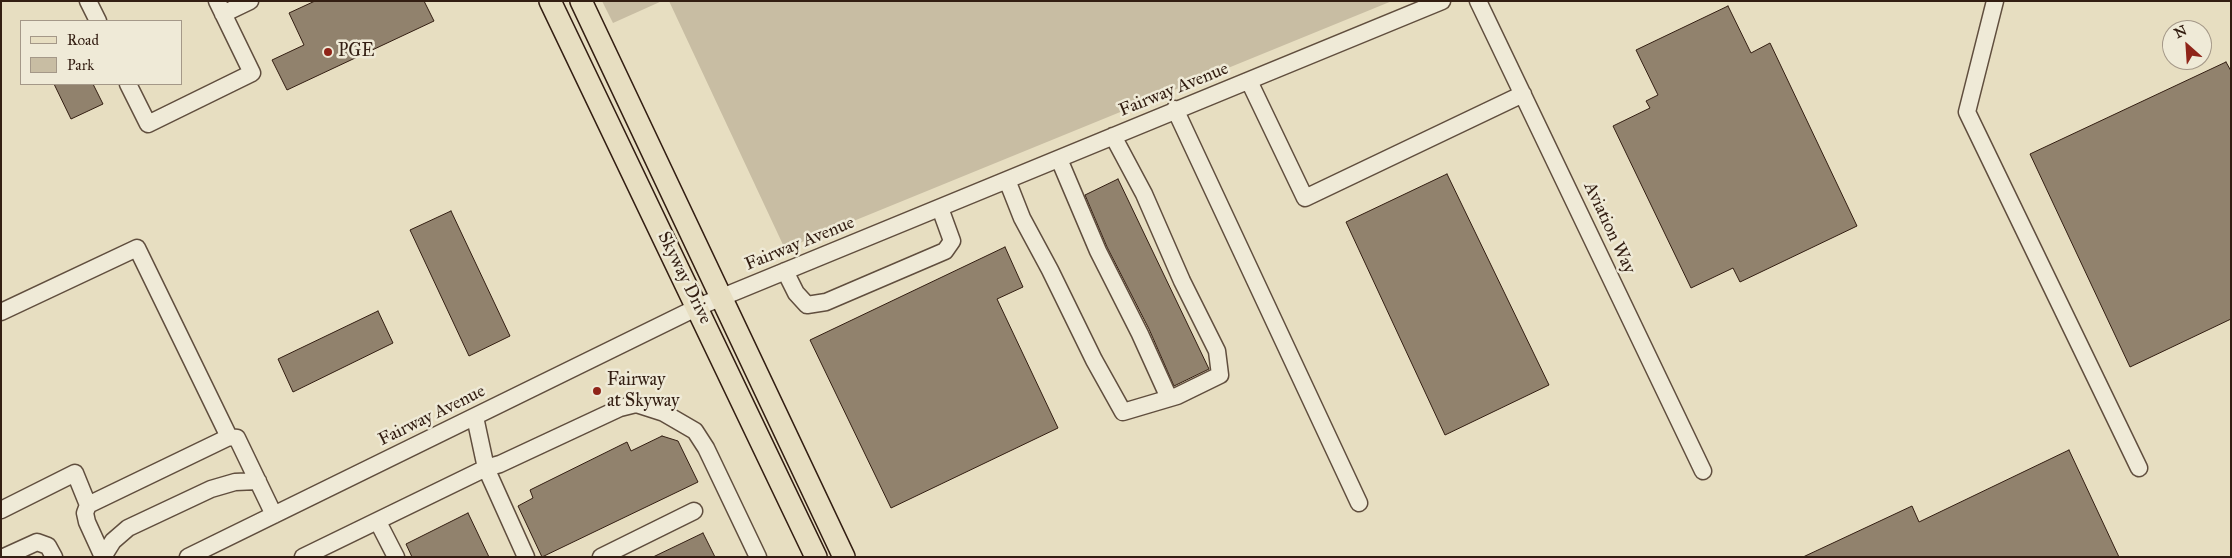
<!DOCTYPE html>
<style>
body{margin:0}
#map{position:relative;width:2232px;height:558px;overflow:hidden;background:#e7dec1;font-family:"IM FELL Great Primer",serif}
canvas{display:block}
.frame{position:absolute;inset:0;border:2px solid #331e12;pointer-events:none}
.legend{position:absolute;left:20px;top:20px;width:162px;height:65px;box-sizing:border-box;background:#efead7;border:1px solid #a49888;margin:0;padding:6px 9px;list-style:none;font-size:15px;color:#331e12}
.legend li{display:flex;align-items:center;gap:10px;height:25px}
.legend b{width:25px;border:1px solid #a49888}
.north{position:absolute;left:2162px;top:20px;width:50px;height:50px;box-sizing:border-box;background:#efead7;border:1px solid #a49888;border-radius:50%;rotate:334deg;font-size:14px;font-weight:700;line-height:20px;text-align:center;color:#331e12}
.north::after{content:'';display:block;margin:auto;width:18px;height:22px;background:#8f2418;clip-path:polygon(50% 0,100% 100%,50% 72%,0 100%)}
</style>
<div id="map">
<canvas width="2232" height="558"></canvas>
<div class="frame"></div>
<ul class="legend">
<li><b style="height:6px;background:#e7dec1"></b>Road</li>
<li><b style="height:14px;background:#c8bda3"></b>Park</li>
</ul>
<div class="north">N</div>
</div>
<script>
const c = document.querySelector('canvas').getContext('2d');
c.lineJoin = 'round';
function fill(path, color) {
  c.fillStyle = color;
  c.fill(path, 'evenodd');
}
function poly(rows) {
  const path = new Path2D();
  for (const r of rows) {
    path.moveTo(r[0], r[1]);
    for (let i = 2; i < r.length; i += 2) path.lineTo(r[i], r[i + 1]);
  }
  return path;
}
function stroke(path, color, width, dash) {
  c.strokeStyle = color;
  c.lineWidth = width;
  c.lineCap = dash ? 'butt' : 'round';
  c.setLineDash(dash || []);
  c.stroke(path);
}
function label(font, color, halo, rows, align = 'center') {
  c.font = font + ' "IM FELL Great Primer",serif';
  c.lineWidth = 5;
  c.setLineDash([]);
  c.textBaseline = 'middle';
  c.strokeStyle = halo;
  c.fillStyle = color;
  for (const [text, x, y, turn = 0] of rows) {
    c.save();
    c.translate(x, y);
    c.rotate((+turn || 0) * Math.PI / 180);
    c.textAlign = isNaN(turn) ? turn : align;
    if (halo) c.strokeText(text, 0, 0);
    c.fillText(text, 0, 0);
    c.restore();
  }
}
fill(poly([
 [602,1,662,1,613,23],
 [669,1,1392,1,785,249]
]), '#c8bda3');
const building = poly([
 [315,1,424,1,434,21,287,90,272,60,304,45,289,13,315,1],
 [1728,6,1751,53,1770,43,1857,226,1740,282,1733,268,1691,288,1613,126,1650,108,1646,101,1658,95,1636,50,1728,6],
 [2226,62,2231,71,2231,319,2130,367,2030,154,2226,62],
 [54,84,93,84,103,104,71,119,54,84],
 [1447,174,1549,385,1445,435,1346,222,1447,174],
 [1118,179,1209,369,1174,386,1149,329,1107,247,1085,195,1118,179],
 [451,211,510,336,469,356,410,230,451,211],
 [1005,247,1023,287,997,299,1058,428,891,508,810,340,1005,247],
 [378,311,393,343,293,392,278,359,378,311],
 [662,436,678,441,698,482,542,557,518,506,533,498,530,490,627,442,631,451,662,436],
 [2069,450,2119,557,1803,557,1912,506,1919,522,2069,450],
 [468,513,489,557,412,557,406,544,468,513],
 [703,533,715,557,653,557,703,533]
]);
fill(building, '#91826d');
stroke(building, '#331e12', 1);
const minor = poly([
 [88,1,98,21],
 [1478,1,1703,471],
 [1995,1,1967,112,2139,468],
 [223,14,250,1],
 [1249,81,1305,198,1523,94],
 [128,84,148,124,252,73,217,1],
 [1175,109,1359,503],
 [1059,159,1098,251,1140,334,1169,398],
 [1007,180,1022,218,1050,270,1094,360,1123,412,1177,396,1220,375,1217,351,1182,281,1144,194,1113,136],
 [785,271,796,293,807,305,826,302,945,251,952,241,940,208],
 [1,312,137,248,229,437],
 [475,417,486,468,526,557],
 [88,505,229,437,237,438,274,515],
 [1,510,75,473,88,505,85,513,87,522,103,557],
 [378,522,396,557],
 [4,557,37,542,48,546,54,557],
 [103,557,113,541,128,528,211,489,235,482,258,481],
 [188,557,698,307,1442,1],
 [303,557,486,468,500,464,620,408,636,404,664,413,695,431,706,448,758,557],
 [601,557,694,511]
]);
const major = poly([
 [550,1,816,557],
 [581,1,844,557]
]);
stroke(minor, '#604e3e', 19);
stroke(major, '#331e12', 24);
stroke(minor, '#efead7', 16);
stroke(major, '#e7dec1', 21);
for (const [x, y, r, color] of [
 [328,52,5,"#8f2418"],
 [597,391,5,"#8f2418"]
]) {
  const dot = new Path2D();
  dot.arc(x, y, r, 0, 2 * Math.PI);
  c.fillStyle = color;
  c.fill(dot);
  stroke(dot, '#efead7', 2);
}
label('18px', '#331e12', '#efead7', [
 ["PGE",338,52],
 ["Fairway",607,381],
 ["at Skyway",607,402]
], 'left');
label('18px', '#331e12', '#efead7', [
 ["Fairway Avenue",1174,90,-22],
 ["Aviation Way",1609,228,65],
 ["Fairway Avenue",800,244,-22],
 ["Skyway Drive",684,278,64],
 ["Fairway Avenue",432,416,-26]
]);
</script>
